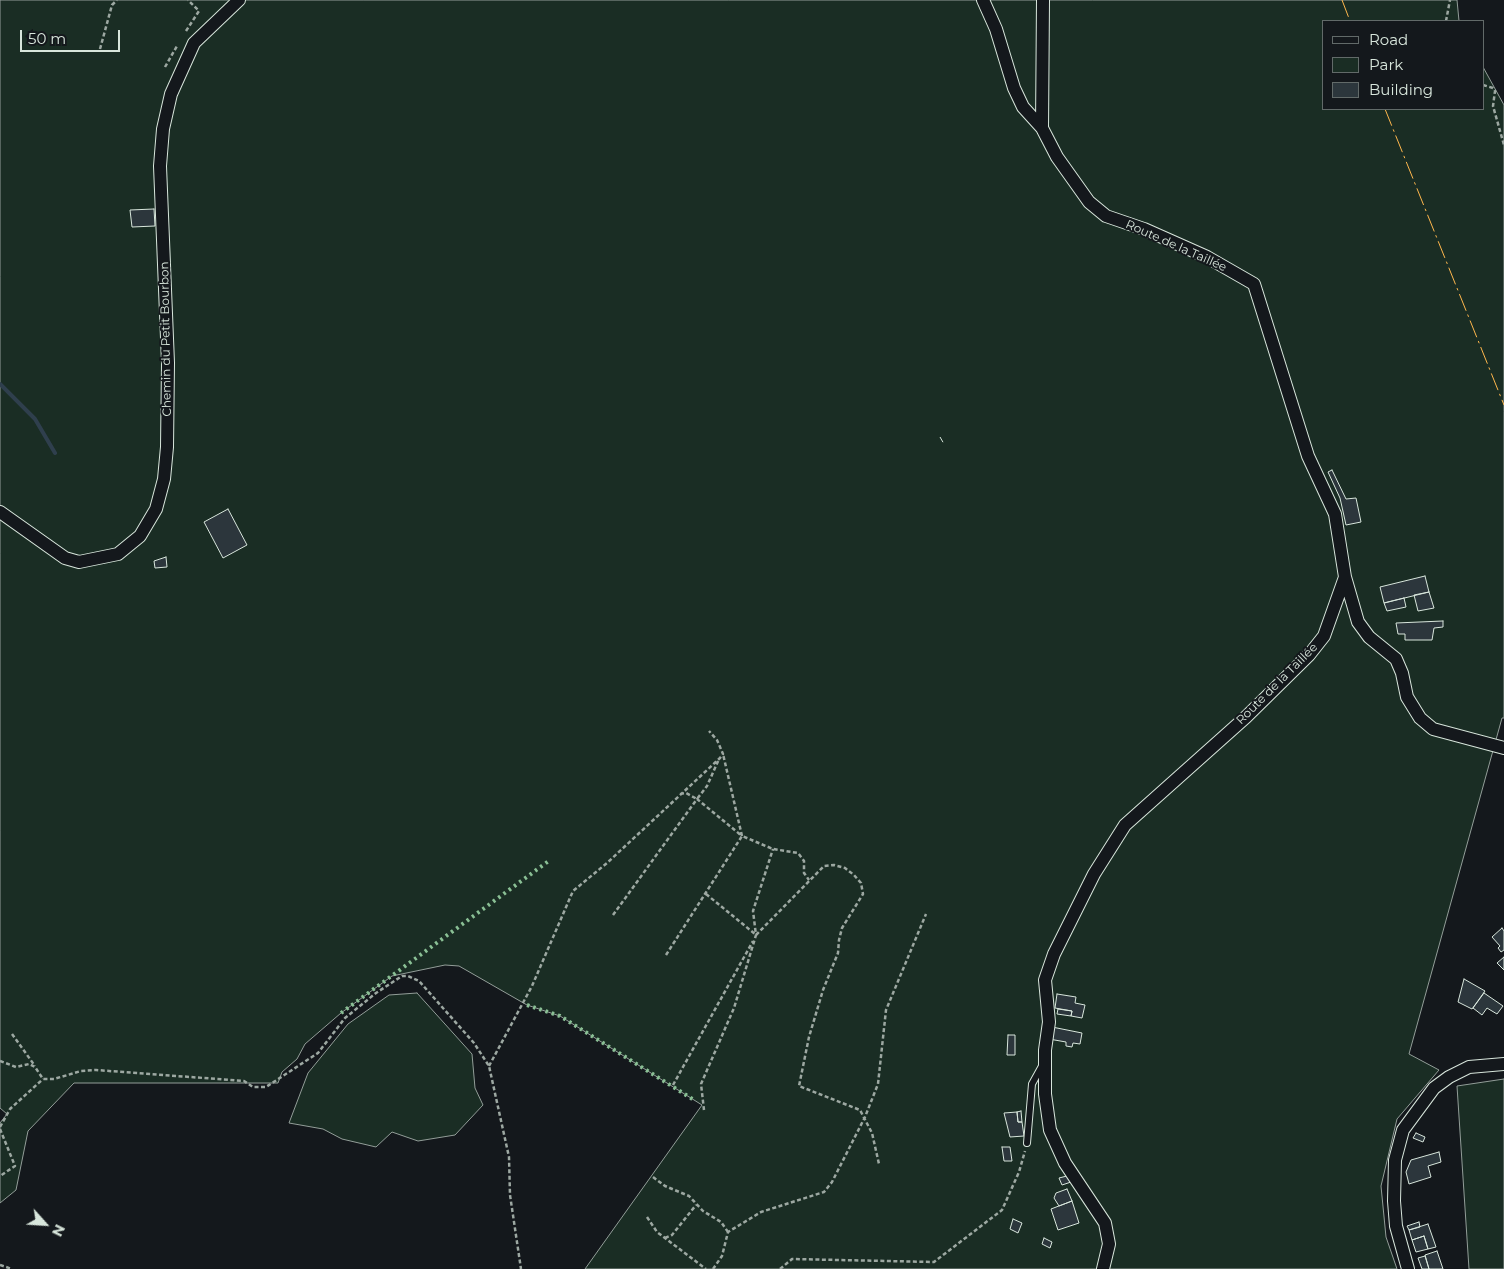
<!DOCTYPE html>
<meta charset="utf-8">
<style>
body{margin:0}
#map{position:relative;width:1504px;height:1269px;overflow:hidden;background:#14181c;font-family:Montserrat,sans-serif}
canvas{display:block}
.legend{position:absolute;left:1322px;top:20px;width:162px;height:90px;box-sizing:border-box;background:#14181c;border:1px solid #626a69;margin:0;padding:6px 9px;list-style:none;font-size:15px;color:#d8e6dc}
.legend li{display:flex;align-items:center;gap:10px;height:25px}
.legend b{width:25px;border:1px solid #626a69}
.north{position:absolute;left:20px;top:1199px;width:50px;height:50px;-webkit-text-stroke:4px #14181c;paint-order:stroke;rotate:116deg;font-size:14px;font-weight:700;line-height:20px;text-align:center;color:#d8e6dc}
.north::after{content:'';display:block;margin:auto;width:18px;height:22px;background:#d8e6dc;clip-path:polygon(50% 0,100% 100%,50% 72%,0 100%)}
.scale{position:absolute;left:20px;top:30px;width:100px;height:22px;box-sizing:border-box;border:2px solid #d8e6dc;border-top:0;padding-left:6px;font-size:15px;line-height:18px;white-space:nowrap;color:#d8e6dc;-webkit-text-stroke:4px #14181c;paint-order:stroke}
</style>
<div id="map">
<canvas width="1504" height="1269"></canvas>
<ul class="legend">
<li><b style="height:6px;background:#14181c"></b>Road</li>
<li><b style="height:14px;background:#1a2d24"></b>Park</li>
<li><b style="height:14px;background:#2c363c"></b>Building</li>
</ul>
<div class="north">N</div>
<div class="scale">50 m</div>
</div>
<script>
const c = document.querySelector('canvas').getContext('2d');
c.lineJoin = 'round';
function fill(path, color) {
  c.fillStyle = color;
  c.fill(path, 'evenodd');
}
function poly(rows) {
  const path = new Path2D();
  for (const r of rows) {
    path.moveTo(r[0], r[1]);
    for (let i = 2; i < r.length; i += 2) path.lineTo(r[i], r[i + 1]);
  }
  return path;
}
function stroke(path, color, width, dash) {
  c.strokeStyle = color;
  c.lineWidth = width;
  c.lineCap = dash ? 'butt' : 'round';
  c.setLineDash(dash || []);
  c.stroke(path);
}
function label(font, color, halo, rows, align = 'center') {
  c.font = font + ' Montserrat,sans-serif';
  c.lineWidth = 4;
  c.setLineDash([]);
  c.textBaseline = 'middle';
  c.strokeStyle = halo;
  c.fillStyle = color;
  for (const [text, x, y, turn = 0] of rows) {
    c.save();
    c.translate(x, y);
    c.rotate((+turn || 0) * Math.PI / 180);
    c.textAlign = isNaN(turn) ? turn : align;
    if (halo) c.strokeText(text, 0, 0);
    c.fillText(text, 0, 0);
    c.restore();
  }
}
const green = poly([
 [0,0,1457,0,1459,21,1323,21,1323,109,1483,109,1483,67,1504,105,1504,718,1502,718,1409,1054,1439,1070,1397,1119,1381,1186,1386,1237,1397,1269,585,1269,702,1105,560,1016,527,1005,459,966,445,965,392,976,341,1013,305,1044,297,1059,282,1072,278,1083,74,1083,28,1131,16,1190,0,1203,0,1123,7,1114,0,1108,0,0],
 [417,993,472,1054,475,1088,483,1105,455,1135,418,1141,392,1132,376,1147,342,1139,323,1129,289,1123,308,1073,348,1024,389,995,417,993],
 [1504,1079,1504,1269,1469,1269,1457,1086,1504,1079]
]);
fill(green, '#1a2d24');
stroke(green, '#939e99', 1);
stroke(poly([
 [0,384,35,419,55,453]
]), '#2f3f4d', 4);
const building = poly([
 [154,209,155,226,132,227,130,210,154,209],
 [1332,470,1346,499,1356,498,1361,522,1346,525,1340,498,1328,472,1332,470],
 [228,509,247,545,223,558,204,522,228,509],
 [166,557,167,567,155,568,154,561,166,557],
 [1425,576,1429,592,1384,603,1380,587,1425,576],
 [1429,592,1434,608,1418,611,1414,595,1429,592],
 [1404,598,1406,607,1387,611,1384,603,1404,598],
 [1443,621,1443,627,1434,628,1432,640,1405,640,1405,634,1398,634,1396,623,1443,621],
 [1502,928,1504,931,1504,950,1501,952,1498,948,1500,946,1492,937,1502,928],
 [1504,957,1504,970,1497,963,1504,957],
 [1464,979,1485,991,1472,1009,1458,1002,1464,979],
 [1484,993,1503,1006,1497,1014,1487,1008,1482,1015,1473,1008,1484,993],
 [1057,994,1076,997,1075,1003,1085,1005,1082,1018,1071,1016,1072,1011,1055,1008,1057,994],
 [1058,1009,1072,1011,1071,1016,1057,1014,1058,1009],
 [1052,1027,1082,1033,1080,1044,1073,1043,1072,1047,1066,1046,1066,1042,1049,1039,1052,1027],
 [1008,1035,1015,1035,1015,1055,1007,1055,1008,1035],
 [1021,1111,1022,1122,1018,1122,1017,1112,1021,1111],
 [1017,1112,1018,1122,1022,1122,1024,1136,1010,1137,1004,1113,1017,1112],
 [1416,1133,1425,1137,1423,1142,1413,1138,1416,1133],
 [1002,1147,1010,1147,1012,1161,1004,1161,1002,1147],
 [1439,1152,1441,1162,1428,1166,1431,1177,1409,1184,1406,1172,1411,1160,1439,1152],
 [1067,1176,1071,1182,1062,1185,1059,1178,1067,1176],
 [1067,1189,1072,1201,1059,1206,1054,1198,1056,1193,1067,1189],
 [1072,1201,1079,1223,1058,1230,1051,1209,1072,1201],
 [1013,1219,1022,1223,1018,1233,1010,1229,1013,1219],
 [1419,1222,1420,1227,1409,1230,1407,1226,1419,1222],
 [1428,1224,1436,1247,1428,1249,1424,1236,1412,1240,1409,1230,1428,1224],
 [1424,1236,1428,1249,1416,1252,1412,1240,1424,1236],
 [1044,1238,1052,1242,1050,1248,1042,1244,1044,1238],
 [1437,1251,1443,1269,1429,1269,1425,1255,1437,1251],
 [1425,1256,1429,1269,1422,1269,1418,1258,1425,1256]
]);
fill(building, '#2c363c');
stroke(building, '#d8e6dc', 1);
const service = poly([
 [1027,1143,1032,1084,1042,1066]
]);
const minor = poly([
 [983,0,996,29,1014,88,1023,107,1042,128],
 [1043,0,1042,128,1057,157,1089,202,1106,216,1144,229,1207,257,1254,284,1308,456,1335,514,1345,577,1324,636,1309,655,1246,717,1125,825,1094,874,1054,954,1045,980,1049,1022,1045,1050,1045,1094,1050,1130,1065,1163,1105,1223,1109,1244,1103,1269],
 [0,512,65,558,79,562,118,554,140,536,156,509,164,479,167,447,168,363,160,166,163,129,171,94,194,43,239,0],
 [1345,577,1358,622,1369,637,1396,659,1402,673,1407,697,1420,718,1433,729,1504,748],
 [1408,1269,1396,1226,1394,1201,1395,1160,1403,1130,1434,1088,1449,1077,1469,1067,1504,1064]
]);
stroke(service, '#d8e6dc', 8);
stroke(minor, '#d8e6dc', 14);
stroke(poly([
 [1446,21,1450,0],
 [186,31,199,11,188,0],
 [100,49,112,5,117,0],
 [165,67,177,46],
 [1483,85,1493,88,1495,91,1493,106,1504,145],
 [680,794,686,793,697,799,707,786,719,759],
 [706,894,755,934],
 [613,915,697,799,742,836,723,754],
 [756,935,824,866,834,865,845,868,854,875,861,883,863,894,842,928,839,940,838,953,823,990,809,1037,799,1086,860,1110,872,1133,879,1164],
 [666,955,742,836,773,849,798,853,804,861,804,873,809,880],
 [12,1034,35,1066],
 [0,1061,16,1067,29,1064,35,1067,43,1079,54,1079,81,1071,96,1070,244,1081,253,1087,266,1087,318,1053,345,1018,376,993,402,976,408,976,419,981,474,1043,489,1066,509,1157,510,1195,521,1269],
 [489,1066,532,986,573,891,607,863,720,758,723,754,717,740,709,731],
 [673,1085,753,941],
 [704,1110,701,1084,734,1008,756,935,753,911,773,849],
 [0,1127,10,1109,43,1079],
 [0,1129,15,1166,0,1176],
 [653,1177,665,1186,689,1196,703,1211,721,1222,728,1232],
 [647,1217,657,1232,706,1269],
 [665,1238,672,1235,696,1205],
 [0,1265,12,1269],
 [713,1269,722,1256,728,1232,761,1212,824,1192,832,1182,865,1117,878,1084,886,1010,926,914],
 [780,1269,792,1259,934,1262,1002,1210,1019,1172,1025,1151]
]), '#9da8a2', 2.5, [4, 2.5]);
stroke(service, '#14181c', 6);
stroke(minor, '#14181c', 12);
stroke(poly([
 [527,1005,560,1016,694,1100],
 [341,1013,550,860]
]), '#8ac095', 4, [2.5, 4]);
stroke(poly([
 [940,437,944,444]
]), '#d8e6dc', 1, [6, 2.5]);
stroke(poly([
 [1342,0,1350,21],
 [1385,109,1504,405]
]), '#ffb74d', 1, [18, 4, 2.5, 4]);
label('12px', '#d8e6dc', '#14181c', [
 ["Route de la Taillée",1176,246,24],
 ["Chemin du Petit Bourbon",166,339,-91],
 ["Route de la Taillée",1277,684,-45]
]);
</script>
